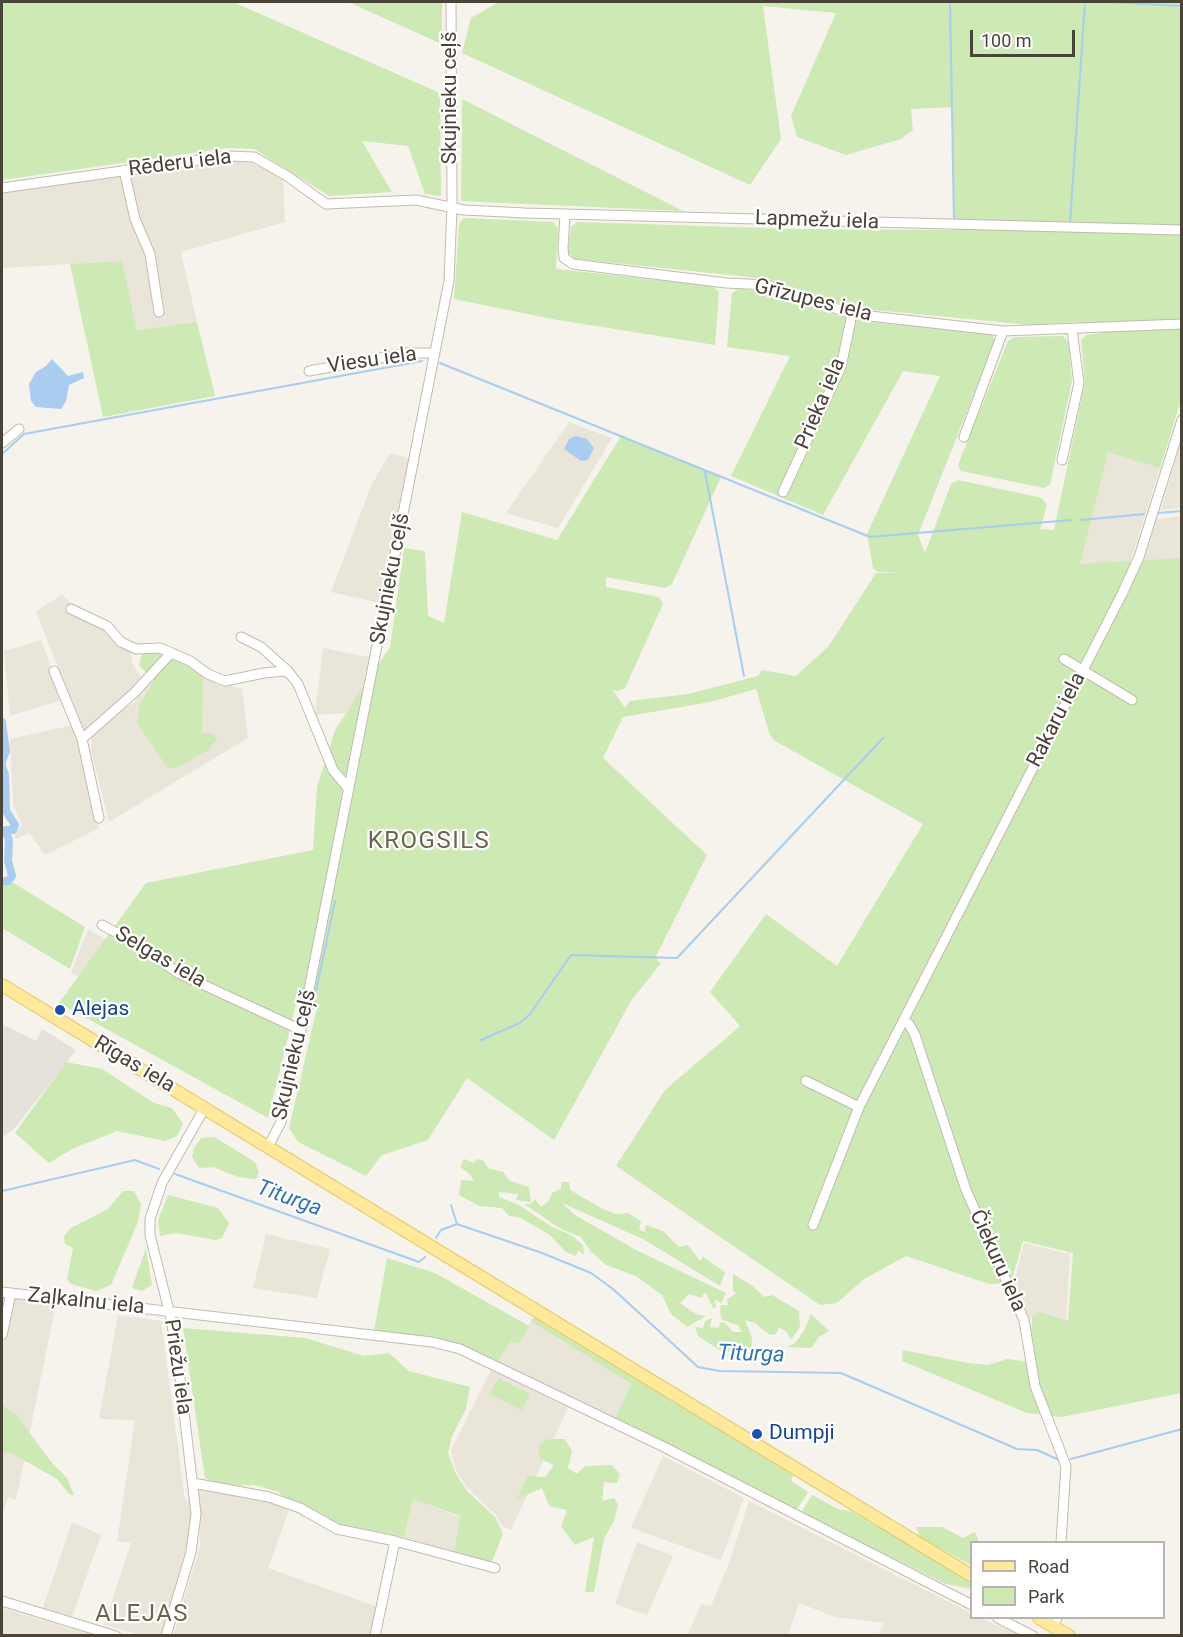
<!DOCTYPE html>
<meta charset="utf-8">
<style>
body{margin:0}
#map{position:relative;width:1183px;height:1637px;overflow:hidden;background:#f5f3eb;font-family:Roboto,sans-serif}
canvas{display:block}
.frame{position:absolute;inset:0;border:3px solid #4a4438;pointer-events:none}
.legend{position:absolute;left:970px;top:1541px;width:195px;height:78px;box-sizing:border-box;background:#fff;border:2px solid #b7b4af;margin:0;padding:8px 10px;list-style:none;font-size:18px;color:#4a4438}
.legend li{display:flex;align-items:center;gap:12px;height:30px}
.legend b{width:30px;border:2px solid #b7b4af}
.scale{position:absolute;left:970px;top:30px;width:105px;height:27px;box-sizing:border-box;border:3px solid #4a4438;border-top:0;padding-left:8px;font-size:18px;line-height:21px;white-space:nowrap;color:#4a4438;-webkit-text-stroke:4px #fff;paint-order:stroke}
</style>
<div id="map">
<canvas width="1183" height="1637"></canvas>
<div class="frame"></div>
<ul class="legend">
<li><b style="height:8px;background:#feea9a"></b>Road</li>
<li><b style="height:16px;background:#cde9b4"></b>Park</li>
</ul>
<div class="scale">100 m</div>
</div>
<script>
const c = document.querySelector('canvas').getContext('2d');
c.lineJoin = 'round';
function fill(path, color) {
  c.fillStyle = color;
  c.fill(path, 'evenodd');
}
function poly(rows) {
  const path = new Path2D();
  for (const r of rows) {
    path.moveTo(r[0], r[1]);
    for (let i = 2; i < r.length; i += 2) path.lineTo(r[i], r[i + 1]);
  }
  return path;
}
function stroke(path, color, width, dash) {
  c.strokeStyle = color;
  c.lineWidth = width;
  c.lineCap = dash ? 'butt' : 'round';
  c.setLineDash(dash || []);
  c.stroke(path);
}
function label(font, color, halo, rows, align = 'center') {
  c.font = font + ' Roboto,sans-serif';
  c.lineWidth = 4.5;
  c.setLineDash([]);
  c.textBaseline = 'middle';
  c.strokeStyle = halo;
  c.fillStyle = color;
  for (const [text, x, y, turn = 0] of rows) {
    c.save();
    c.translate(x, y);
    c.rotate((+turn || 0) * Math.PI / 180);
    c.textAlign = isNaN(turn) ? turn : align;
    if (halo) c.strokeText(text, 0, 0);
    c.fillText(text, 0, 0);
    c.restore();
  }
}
fill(poly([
 [247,160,283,179,285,222,181,252,197,322,137,330,121,261,2,268,2,192],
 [569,422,612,438,558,528,506,513],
 [1181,441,1181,508,1161,510],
 [1108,451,1160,468,1132,557,1079,662,1079,567],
 [390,453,409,458,380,603,331,592,371,486],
 [1181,516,1181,587,1142,566,1157,519],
 [62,595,131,652,133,665,143,679,113,709,83,733,36,611],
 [41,640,63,700,10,716,4,651],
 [323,648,369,657,358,712,315,715],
 [173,658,219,685,242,688,248,738,109,822,91,750,92,733,134,702],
 [73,725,82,752,99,828,45,855,29,833,16,839,14,834,22,825,13,805,10,739],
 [88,929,144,963,124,1001,71,973],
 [266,1234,330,1249,317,1298,253,1288],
 [1024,1243,1070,1254,1066,1321,1030,1318,1024,1306,1015,1278],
 [2,1297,56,1304,16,1500,8,1497,2,1518],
 [118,1315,161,1321,185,1500,191,1501,189,1547,161,1635,142,1635,104,1625,131,1543,117,1541,135,1420,99,1419],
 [531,1321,631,1384,614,1420,498,1361,512,1340,519,1344],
 [491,1370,568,1408,511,1530,502,1526,496,1515,467,1487,456,1471,451,1450],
 [663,1456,744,1498,721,1560,631,1528],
 [199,1488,268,1500,289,1510,268,1568,378,1607,371,1635,173,1636,200,1546],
 [413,1499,460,1517,454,1552,404,1537],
 [749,1501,971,1613,972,1618,981,1618,1019,1635,878,1635,884,1623,835,1617,799,1603,788,1635,688,1634,701,1604,711,1606,729,1563],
 [72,1522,101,1535,72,1617,43,1608],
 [637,1542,673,1556,647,1615,615,1604],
 [2,1608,69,1628,92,1635,2,1635]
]), '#e9e5d9');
fill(poly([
 [2,1024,36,1041,42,1029,76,1050,14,1129,2,1137]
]), '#e5e2dc');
fill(poly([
 [2,2,233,2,440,93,441,196,425,194,408,146,362,141,392,192,329,196,254,149,228,148,2,180],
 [348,2,442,2,442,44],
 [499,2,1181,2,1181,400,1160,468,1108,452,1080,564,1181,558,1181,1393,1062,1417,1027,1413,902,1361,903,1350,968,1363,988,1365,1007,1359,1031,1362,1032,1317,1039,1312,1068,1321,1073,1253,1023,1241,1011,1283,989,1284,906,1256,864,1279,837,1303,820,1305,616,1166,665,1090,740,1026,710,992,766,914,837,966,923,824,775,741,770,735,756,689,710,702,623,717,603,758,707,855,655,958,661,963,631,1001,554,1140,467,1078,428,1140,382,1155,366,1176,298,1142,289,1128,318,1004,297,1000,268,1118,59,1003,146,883,313,850,317,787,335,730,390,647,404,548,425,551,428,616,444,623,462,512,557,540,621,436,721,477,672,584,665,588,606,577,606,587,659,597,663,604,625,688,617,691,612,689,625,708,630,701,688,694,758,676,762,670,796,676,828,647,876,573,907,572,878,572,873,568,867,534,940,376,903,371,823,515,731,476,790,356,727,347,732,293,738,289,768,292,851,320,991,334,995,340,918,535,925,553,951,484,958,480,1042,498,1047,505,1040,529,1054,530,1085,382,1081,340,1086,335,1103,333,1077,322,1030,325,854,308,769,279,575,259,568,252,571,226,578,222,796,229,953,230,952,107,911,109,913,130,901,139,846,155,797,137,791,116,836,13,763,6,781,139,750,185,462,53,471,18],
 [462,99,683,211,461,201],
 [464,218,553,222,558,228,556,269,713,286,719,292,715,345,552,319,454,299,459,224],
 [122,261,137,330,197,322,215,396,103,417,70,264],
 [1063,336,1068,342,1072,381,1050,485,1044,488,961,471,958,465,1008,341,1015,337],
 [158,653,184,664,203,678,202,733,212,733,217,739,208,750,179,767,168,768,137,723,140,704,154,681,139,665,142,654],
 [7,879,85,927,70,969,2,928,2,885],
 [66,1062,102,1069,154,1103,172,1108,183,1124,177,1136,165,1141,117,1131,72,1149,49,1163,15,1133],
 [214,1137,255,1162,259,1173,256,1179,238,1177,213,1167,199,1168,192,1157,194,1148,201,1138],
 [464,1159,474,1163,477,1159,484,1161,488,1168,503,1172,510,1181,529,1187,531,1202,516,1200,518,1194,499,1192,499,1197,519,1205,552,1227,571,1235,583,1245,584,1255,578,1250,576,1256,566,1252,550,1235,519,1217,509,1216,502,1208,479,1206,459,1195,461,1180,474,1181,470,1174,460,1167],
 [561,1182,569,1182,570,1190,603,1209,616,1214,628,1213,641,1221,639,1230,645,1232,646,1225,663,1231,679,1247,688,1245,700,1261,703,1257,725,1272,720,1286,643,1239,562,1203,575,1215,636,1250,726,1293,721,1303,714,1299,716,1307,713,1308,705,1292,701,1298,689,1294,680,1303,696,1314,706,1316,687,1327,671,1314,662,1295,636,1276,606,1265,591,1252,581,1237,561,1229,524,1204,531,1204,535,1199,541,1207,548,1202,552,1193,561,1189],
 [123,1191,134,1191,141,1204,138,1222,111,1285,96,1291,71,1284,67,1279,73,1248,65,1244,64,1236,71,1228,108,1209],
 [168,1195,218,1208,229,1223,222,1238,215,1240,176,1233,160,1236,158,1220],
 [146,1248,152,1285,142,1291,132,1288],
 [387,1258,435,1273,529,1326,519,1344,511,1341,498,1361,452,1342,374,1332],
 [733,1274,753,1286,764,1297,772,1295,799,1311,800,1327,791,1340,787,1332,779,1327,776,1334,770,1335,755,1323,745,1320,752,1338,751,1350,731,1348,726,1354,698,1336,695,1327,703,1328,705,1321,712,1318,710,1327,719,1328,720,1322,725,1323,733,1332,742,1332,738,1325,722,1320,720,1312,721,1305,728,1305,727,1299,736,1294,733,1290],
 [811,1314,829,1331,819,1337,811,1348,786,1347,794,1344,804,1331],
 [534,1317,793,1475,791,1481,808,1492,796,1511,614,1420,631,1384,531,1321],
 [183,1328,305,1338,364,1356,389,1353,409,1371,470,1387,466,1409,452,1436,448,1453,455,1472,467,1491,495,1517,503,1534,491,1564,454,1552,460,1516,413,1499,404,1537,301,1516,279,1492,255,1485,223,1486,205,1478],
 [498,1378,530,1394,522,1410,490,1394],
 [2,1405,16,1414,52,1463,67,1478,74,1495,69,1494,57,1479,9,1452,2,1453],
 [549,1439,565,1439,572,1451,568,1468,577,1474,585,1466,611,1465,620,1474,617,1483,604,1482,602,1501,614,1498,618,1505,614,1521,604,1539,594,1592,585,1592,594,1537,575,1545,561,1526,567,1510,549,1506,542,1488,517,1499,528,1476,545,1477,554,1465,540,1459,539,1445],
 [812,1495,838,1509,850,1511,900,1539,971,1583,971,1589,946,1584,801,1513],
 [942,1527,963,1538,975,1532,979,1542,972,1542,971,1565,920,1537,916,1527]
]), '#cde9b4');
fill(poly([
 [52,359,68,376,83,372,84,378,69,385,66,401,61,409,36,407,31,401,29,384,36,372,46,366],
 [576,436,587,439,594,448,588,460,581,461,564,449,569,439]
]), '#a8cdf1');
stroke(poly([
 [950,2,954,219],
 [1108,2,1182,6],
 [1070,223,1085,2],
 [440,363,870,537,1071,520],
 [2,454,24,434,422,361],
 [705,472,744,676],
 [1158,513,1182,511],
 [1081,520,1144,514],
 [312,1010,335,901],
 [481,1040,520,1023,530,1014,571,955,677,958,883,738],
 [175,1174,419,1262,425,1257],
 [2,1191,135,1160,159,1169],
 [451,1205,457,1224],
 [436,1238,441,1230,457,1224,542,1253,591,1273,613,1289,698,1367,720,1371,841,1373,1017,1449,1037,1450,1059,1460],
 [1071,1459,1182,1429]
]), '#a8cdf1', 2);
stroke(poly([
 [2,722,6,751,2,762],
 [2,766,5,775,6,811,15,825,13,830,6,830,6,833,9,840,8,861,12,876,8,881,2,881]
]), '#a8cdf1', 8);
const minor = poly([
 [124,170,135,219,150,254,159,312],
 [2,188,228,156,254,157,287,176,326,204,416,200,464,210,525,213,1182,230],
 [565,214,563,249,564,258,573,264,726,283,768,285,852,314,1003,331,1182,324],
 [309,371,408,353,435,353],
 [964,437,1003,331],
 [2,443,19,429],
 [1062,460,1079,383,1072,330],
 [783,492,841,367,852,314],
 [71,609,107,626,121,642,136,649,160,648,190,661,208,674,225,681,264,673,284,671,290,674],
 [241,637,261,647,287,670,298,684,333,770,349,789],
 [1064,659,1132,700],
 [54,671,82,739,99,818],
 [82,739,134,693,171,653],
 [102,925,138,944,178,973,301,1030],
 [904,1021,909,1024,915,1035,966,1190,1024,1320,1035,1386,1066,1466,1061,1542],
 [806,1081,859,1107],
 [268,1147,281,1122,301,1030,449,281,452,208,451,2],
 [813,1225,859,1107,1122,594,1139,557,1182,420],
 [2,1292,432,1342,460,1349,664,1447,972,1605],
 [2,1335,11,1293],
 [193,1483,269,1497,300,1508,337,1529,395,1541,495,1568],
 [2,1601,116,1636],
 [998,1618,1033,1636],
 [1053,1626,1057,1618],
 [166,1636,191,1552,196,1514,178,1361,171,1319,150,1235,150,1219,162,1183,204,1109],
 [375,1636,395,1541]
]);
const major = poly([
 [2,985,972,1576],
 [1039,1618,1069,1636]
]);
stroke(minor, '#c1bcad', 11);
stroke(major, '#e5ca69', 14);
stroke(minor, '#fff', 9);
stroke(major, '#feea9a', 12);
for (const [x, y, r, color] of [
 [60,1010,6,"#1a4fb4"],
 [757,1434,6,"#1a4fb4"]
]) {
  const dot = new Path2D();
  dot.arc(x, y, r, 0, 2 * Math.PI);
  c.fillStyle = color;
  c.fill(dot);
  stroke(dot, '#fff', 2);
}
label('21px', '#4a4438', '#fff', [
 ["Skujnieku ceļš",451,98,-90],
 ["Rēderu iela",180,164,-7],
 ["Lapmežu iela",817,221,2],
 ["Grīzupes iela",813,301,14],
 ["Viesu iela",372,361,-8],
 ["Prieka iela",821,404,-67],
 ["Skujnieku ceļš",391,579,-79],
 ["Rakaru iela",1057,720,-63],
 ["Selgas iela",160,958,30],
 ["Skujnieku ceļš",295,1055,-77],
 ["Rīgas iela",134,1065,31],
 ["Čiekuru iela",997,1261,66],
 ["Zaļkalnu iela",86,1302,6],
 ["Priežu iela",177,1367,82]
]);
label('21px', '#164399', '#fff', [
 ["Alejas",72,1010],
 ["Dumpji",769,1434]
], 'left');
label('italic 22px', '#2f73b8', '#fff', [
 ["Titurga",289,1199,20],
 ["Titurga",751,1355,2]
]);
c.letterSpacing = '1.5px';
label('24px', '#6d634f', '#fff', [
 ["KROGSILS",429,842],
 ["ALEJAS",142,1615]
]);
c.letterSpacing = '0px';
</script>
